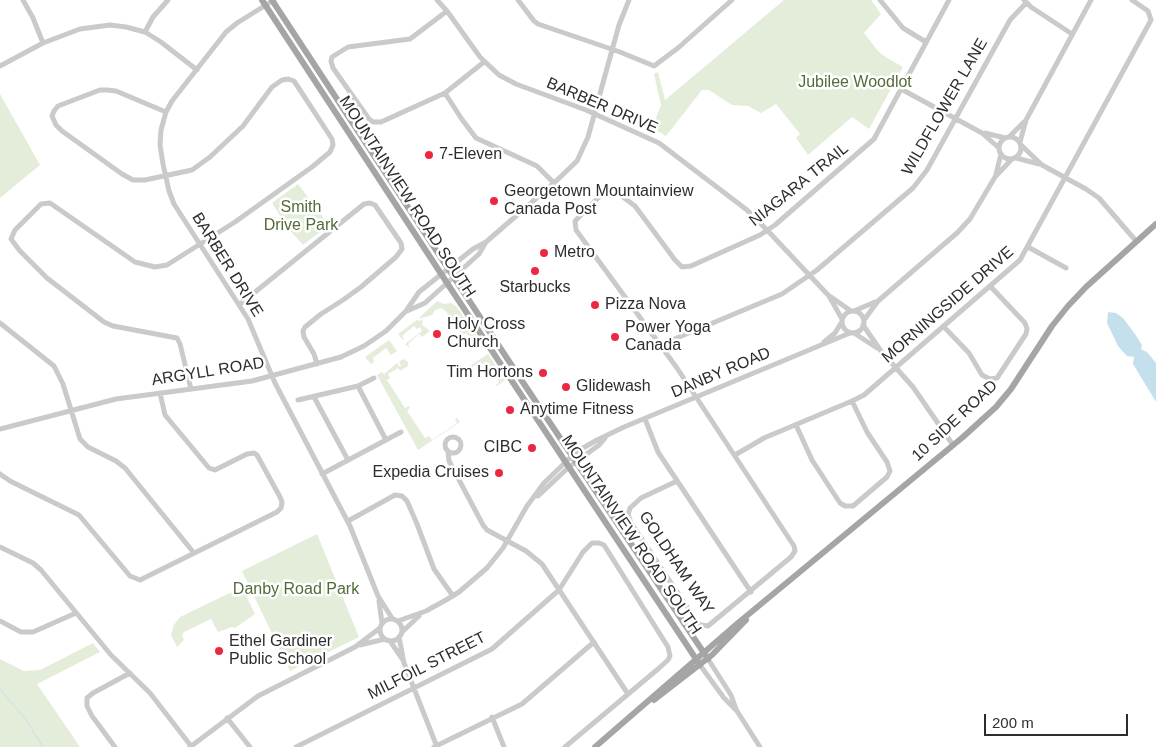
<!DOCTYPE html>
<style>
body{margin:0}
#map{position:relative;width:1156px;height:747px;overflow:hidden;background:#fff;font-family:Arial,sans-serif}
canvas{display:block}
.scale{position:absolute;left:984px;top:714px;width:144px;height:22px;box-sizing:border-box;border:2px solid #2d2d2d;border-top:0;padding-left:6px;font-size:15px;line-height:18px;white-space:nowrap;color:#2d2d2d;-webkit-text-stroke:4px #fff;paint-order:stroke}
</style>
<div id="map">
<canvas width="1156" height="747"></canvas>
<div class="scale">200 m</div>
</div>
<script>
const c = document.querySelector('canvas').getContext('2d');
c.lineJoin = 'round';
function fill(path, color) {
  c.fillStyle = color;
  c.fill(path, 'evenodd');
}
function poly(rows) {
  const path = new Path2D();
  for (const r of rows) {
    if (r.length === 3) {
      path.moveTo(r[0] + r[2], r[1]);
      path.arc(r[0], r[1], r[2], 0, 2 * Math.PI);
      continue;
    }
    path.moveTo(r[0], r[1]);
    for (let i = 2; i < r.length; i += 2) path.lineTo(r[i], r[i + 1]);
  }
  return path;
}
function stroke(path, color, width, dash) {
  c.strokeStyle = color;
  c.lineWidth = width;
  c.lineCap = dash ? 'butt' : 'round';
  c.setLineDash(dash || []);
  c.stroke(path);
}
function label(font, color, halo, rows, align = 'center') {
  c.font = font + ' Arial,sans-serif';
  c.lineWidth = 5;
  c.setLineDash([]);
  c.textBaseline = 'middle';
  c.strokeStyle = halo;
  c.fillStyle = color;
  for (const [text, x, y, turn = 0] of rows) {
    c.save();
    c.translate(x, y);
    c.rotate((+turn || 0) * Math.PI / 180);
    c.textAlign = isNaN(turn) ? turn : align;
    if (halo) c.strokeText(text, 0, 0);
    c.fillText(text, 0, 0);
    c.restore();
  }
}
fill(poly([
 [784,0,871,0,881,14,864,33,878,51,887,58,903,67,869,129,852,117,808,155,796,138,800,134,776,104,761,113,748,106,732,105,709,90,702,90,666,136,652,128,661,105,654,74,658,72,665,100],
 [0,94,40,165,0,198],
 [298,184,329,225,303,245,287,227,272,203],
 [437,301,444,304,451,303,456,306,467,322,462,324,454,321,448,317,447,312,441,308,435,310,432,315,418,319],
 [423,319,422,325,430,331,422,337,419,334,417,336,408,344,410,348,405,344,422,331,420,327,417,329,414,326,402,336,404,339,403,340,398,334,417,320,420,321],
 [468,323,482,345,478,348,466,333,463,335,460,331,462,325],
 [389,340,397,351,391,355,386,348,373,358,374,362,371,364,365,357],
 [488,354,505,380,497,386,496,385,499,382,486,362,482,365,480,362,472,367,474,371,473,372,470,368,471,365],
 [403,359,408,362,408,366,400,371,398,368,388,374,390,378,387,380,405,408,409,406,410,408,407,411,425,438,429,436,432,440,457,423,455,419,457,418,460,422,418,450,377,375,382,372,384,374,397,363,400,367,401,365,399,362],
 [317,534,359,637,290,671,242,571],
 [242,587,255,614,235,628,232,627,218,632,211,619,184,632,182,635,184,640,177,647,171,635,174,625,180,617],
 [93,643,100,652,37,684,80,747,0,747,0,659,24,671,40,670]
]), '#e4ecda');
fill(poly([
 [1108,312,1116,313,1123,318,1135,334,1142,345,1141,349,1147,352,1156,363,1156,402,1133,364,1134,357,1127,356,1118,346,1107,323]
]), '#c5e0ed');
stroke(poly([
 [0,689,27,721,43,747]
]), '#c5e0ed', 1);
stroke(poly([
 [23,0,33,18,43,43],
 [274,0,237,23,226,32,172,101,166,112,161,130,160,145,163,164,169,191,174,204,248,319,275,383,350,526,378,596,392,618],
 [437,0,447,11,480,57,499,75,516,84,586,110,659,143,747,210,767,230,829,296,842,319],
 [518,0,534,21,538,24,620,52,654,66,678,48,732,0],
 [880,0,903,28,926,42],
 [1024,0,1031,7,1072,34],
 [447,11,410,39,348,47,332,57,331,61,333,68,369,119,373,122,381,122,445,93,484,62],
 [145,32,153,17,168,0],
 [0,66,43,43,80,29,110,25,126,27,145,32,161,42,197,70],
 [901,89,982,133,999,148],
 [445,93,461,118,476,138,537,166,554,183],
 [166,112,116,91,107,90,100,90,58,106,54,111,52,116,56,125,62,131,122,174,133,180,145,180,192,170,210,157,243,126,272,87,282,80,288,79,294,81,298,87,332,139,333,145,330,152,312,167,235,222,167,265,155,267,135,262,50,203,41,204,15,230,11,239,20,251,47,278,104,322,113,326,177,338,180,344,191,389],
 [985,133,1005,138],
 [1010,148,11],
 [1009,137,1024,122],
 [1020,142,1026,120,1091,0],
 [1021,145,1042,165,1086,189,1099,198,1136,241],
 [1016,158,1039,164],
 [996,174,1001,154],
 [1028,247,1066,268],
 [831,297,851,311],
 [239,305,364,204,370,203,375,205,401,243,402,249,396,257,361,287,343,300,321,314,305,327,303,331,304,337,314,354,317,364],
 [853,322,11],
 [407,311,425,303,479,254,486,242],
 [854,311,875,302],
 [864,320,878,301,957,233,970,219,995,177,1012,159],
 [0,323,54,366,63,384,80,439,88,447,116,461,125,468,194,553],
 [863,325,881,351,913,387,953,445],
 [944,327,969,353,982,375,990,379,997,378,1026,334,1027,329,1025,323,991,287],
 [854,333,877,348],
 [824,342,835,333,841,323],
 [660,345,782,294,817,270,913,188,927,170,1010,20,1026,3],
 [358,386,386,440],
 [314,397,348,460],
 [298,400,358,386,374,378],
 [645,419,658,452,751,592],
 [796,425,812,460,840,503,845,506,853,506,887,477,890,471,887,462,867,432,852,401],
 [0,429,116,399,252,381,341,357,364,346,386,331,406,311,419,292,473,249,486,242,554,183,577,161,588,137,619,25,629,0],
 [453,445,8],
 [448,451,449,461,483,525,487,530,526,551,542,564,628,694],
 [735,455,764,438,852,401,864,395,1020,260,1151,20,1148,11,1132,0],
 [0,474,10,481,79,515,130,576,140,580,277,512,281,508,282,502,280,497,257,455,254,453,247,454,215,470,209,468,165,415,160,393],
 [322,474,401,432],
 [677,481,641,498,630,508,628,515,631,523,697,622,701,625,708,626,791,557,795,551,794,546,677,368,576,230,575,221,603,193,613,191,619,194,635,206,675,260,682,267,691,266,760,235,775,225,874,139,949,0],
 [538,496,569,467,599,445,605,438],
 [348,521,395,495,402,496,407,501,417,524,434,569,453,596],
 [0,547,33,563,41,570,111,655,150,693,191,746],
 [379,601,382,623],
 [391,630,11],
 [0,621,21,632,33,632,76,613],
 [398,621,426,611,446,600,459,592,487,568,503,548,527,506,544,483,576,452,597,440,624,427,850,333],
 [402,632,419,616],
 [399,637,404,663,437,747],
 [390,641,403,660],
 [360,645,385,639],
 [708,659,731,695,736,709],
 [700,665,724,698,737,711,760,747],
 [492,717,504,747],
 [227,718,250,747],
 [115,747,92,716,87,706,87,698,93,693,130,673],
 [190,747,258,696,355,647,380,628],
 [296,747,492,649,559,590,583,552,592,543,599,543,604,545,668,647,670,656,668,660,658,669,565,747],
 [434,747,522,704,594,642]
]), '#cacaca', 5);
stroke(poly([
 [262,0,451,289,700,665],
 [272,0,518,375,708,659],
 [654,700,712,655,746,620],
 [595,747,738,623,963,437,996,407,1011,389,1052,326,1068,306,1086,287,1156,224]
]), '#a5a5a5', 6);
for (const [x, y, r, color] of [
 [429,155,5,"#ec2742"],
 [494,201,5,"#ec2742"],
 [544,253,5,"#ec2742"],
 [535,271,5,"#ec2742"],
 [595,305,5,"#ec2742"],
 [437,334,5,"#ec2742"],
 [615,337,5,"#ec2742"],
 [543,373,5,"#ec2742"],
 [566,387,5,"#ec2742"],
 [510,410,5,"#ec2742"],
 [532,448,5,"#ec2742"],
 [499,473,5,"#ec2742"],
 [219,651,5,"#ec2742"]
]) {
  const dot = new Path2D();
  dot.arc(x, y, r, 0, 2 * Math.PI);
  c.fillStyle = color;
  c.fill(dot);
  stroke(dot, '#fff', 2);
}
label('16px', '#536b39', '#fff', [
 ["Jubilee Woodlot",855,83],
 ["Smith",301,208],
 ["Drive Park",301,226],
 ["Danby Road Park",296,590]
]);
label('16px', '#2d2d2d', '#fff', [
 ["BARBER DRIVE",602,106,23],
 ["WILDFLOWER LANE",945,107,-60],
 ["NIAGARA TRAIL",799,185,-39],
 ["MOUNTAINVIEW ROAD SOUTH",407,197,57],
 ["BARBER DRIVE",227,265,58],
 ["MORNINGSIDE DRIVE",948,305,-41],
 ["ARGYLL ROAD",208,372,-9],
 ["DANBY ROAD",721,373,-23],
 ["10 SIDE ROAD",955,421,-43],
 ["MOUNTAINVIEW ROAD SOUTH",631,535,56],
 ["GOLDHAM WAY",676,563,56],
 ["MILFOIL STREET",427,666,-27]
]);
label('16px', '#2d2d2d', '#fff', [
 ["7-Eleven",439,155],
 ["Georgetown Mountainview",504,192],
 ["Canada Post",504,210],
 ["Metro",554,253],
 ["Starbucks",535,288,"center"],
 ["Pizza Nova",605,305],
 ["Holy Cross",447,325],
 ["Church",447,343],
 ["Power Yoga",625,328],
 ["Canada",625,346],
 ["Tim Hortons",533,373,"right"],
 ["Glidewash",576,387],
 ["Anytime Fitness",520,410],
 ["CIBC",522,448,"right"],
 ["Expedia Cruises",489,473,"right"],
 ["Ethel Gardiner",229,642],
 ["Public School",229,660]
], 'left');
</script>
